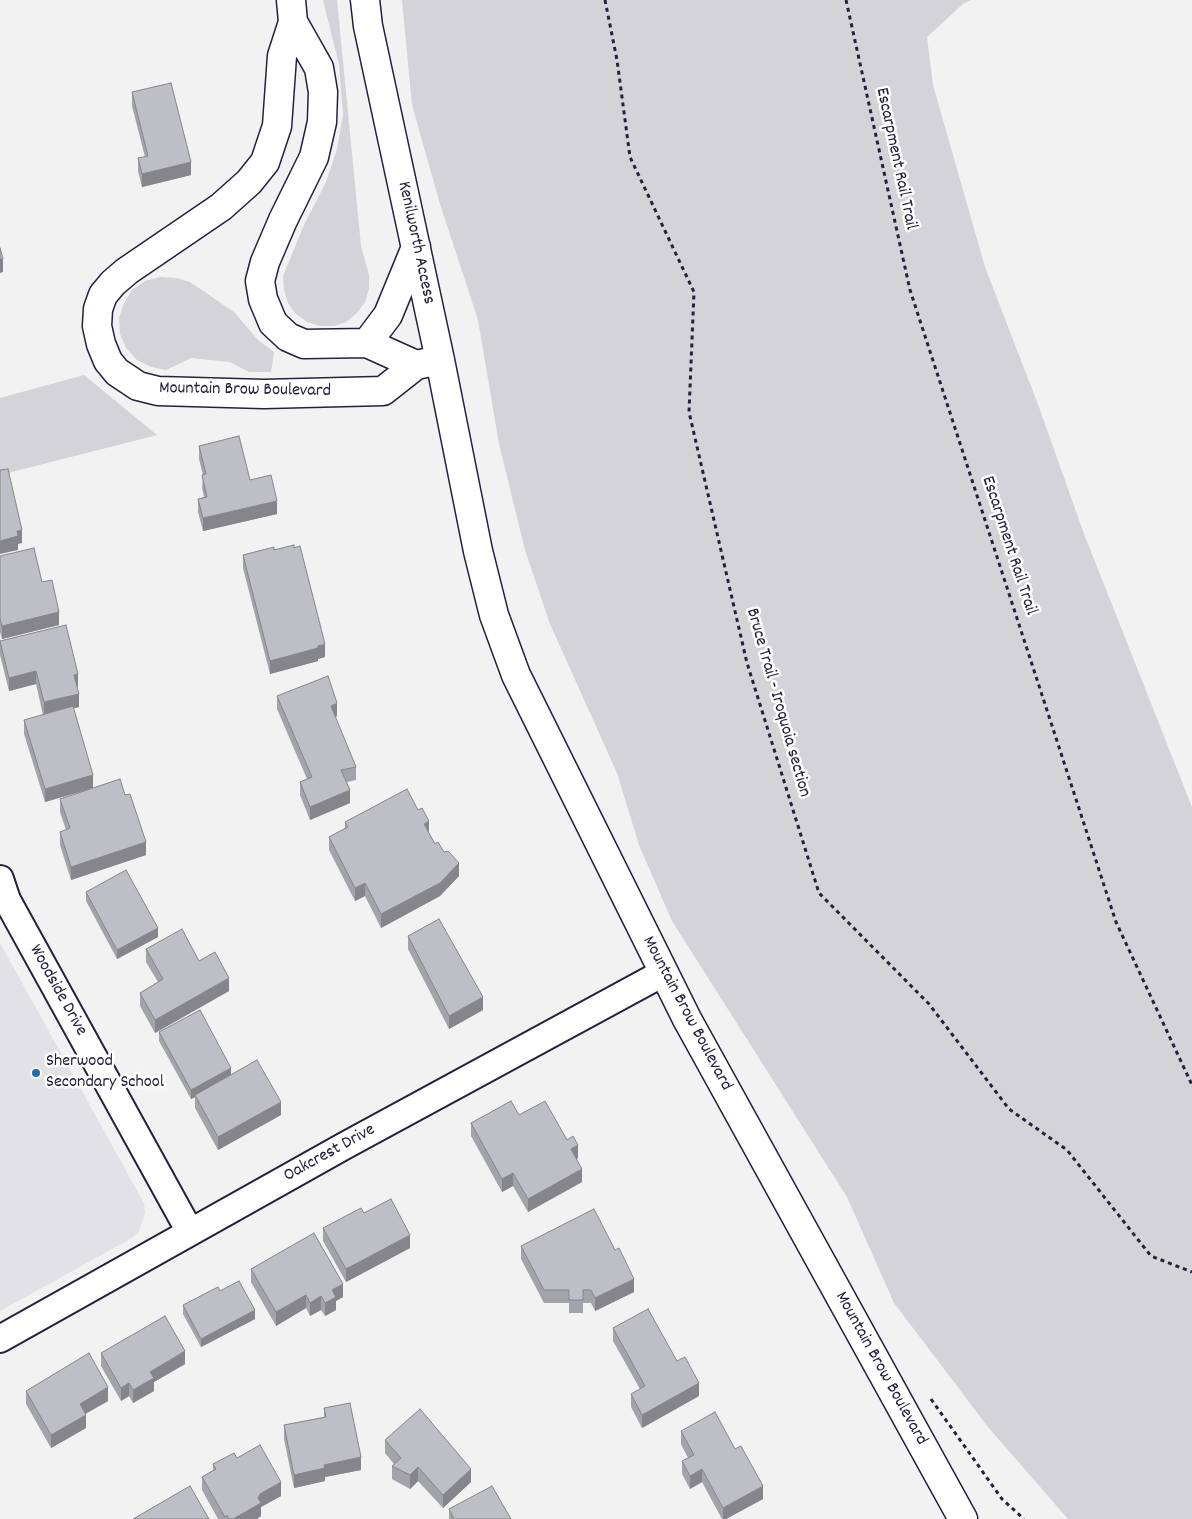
<!DOCTYPE html>
<style>
body{margin:0}
canvas{display:block;background:#f2f2f3}
</style>
<canvas width="1192" height="1519"></canvas>
<script>
const c = document.querySelector('canvas').getContext('2d');
c.lineJoin = 'round';
function fill(path, color) {
  c.fillStyle = color;
  c.fill(path, 'evenodd');
}
function poly(rows) {
  const path = new Path2D();
  for (const r of rows) {
    path.moveTo(r[0], r[1]);
    for (let i = 2; i < r.length; i += 2) path.lineTo(r[i], r[i + 1]);
  }
  return path;
}
function stroke(path, color, width, dash) {
  c.strokeStyle = color;
  c.lineWidth = width;
  c.lineCap = dash ? 'butt' : 'round';
  c.setLineDash(dash || []);
  c.stroke(path);
}
function label(font, color, halo, rows, align = 'center') {
  c.font = font + ' Dekko,sans-serif';
  c.lineWidth = 5;
  c.setLineDash([]);
  c.textBaseline = 'middle';
  c.strokeStyle = halo;
  c.fillStyle = color;
  for (const [text, x, y, turn = 0] of rows) {
    c.save();
    c.translate(x, y);
    c.rotate((+turn || 0) * Math.PI / 180);
    c.textAlign = isNaN(turn) ? turn : align;
    if (halo) c.strokeText(text, 0, 0);
    c.fillText(text, 0, 0);
    c.restore();
  }
}
fill(poly([
 [0,943,144,1203,145,1213,139,1231,132,1238,0,1311]
]), '#e2e2e6');
fill(poly([
 [323,0,337,0,361,246,369,275,369,289,365,302,357,313,346,322,334,326,320,326,307,322,296,314,288,303,284,290,283,276,304,225,326,182,337,149,343,115,339,65],
 [402,0,971,0,963,4,927,37,933,85,985,267,1039,407,1084,534,1192,807,1192,1519,1068,1519,988,1427,894,1303,847,1197,672,921,639,845,617,773,550,624,525,550,499,444,478,320,440,204,412,105],
 [160,277,176,278,190,282,234,312,258,340,274,352,271,372,249,372,230,362,191,358,166,370,151,367,137,360,126,348,120,334,119,318,124,303,132,290,145,281],
 [84,375,157,435,0,475,0,398]
]), '#d3d3d8');
const minor = poly([
 [0,879,7,900,190,1232],
 [0,1339,346,1145,663,973]
]);
const major = poly([
 [291,0,293,22,282,56,277,126,265,162,249,182,221,207,127,271,113,283,103,295,98,309,97,326,101,344,108,361,117,372,138,386,158,391,264,394,383,391,416,365,440,360],
 [365,0,368,26,440,360,478,551,494,615,516,675,687,1019,963,1519],
 [293,22,319,68,323,92,322,122,314,157,283,220,265,262,260,281,263,299,273,323,288,337,304,344,367,343,416,365],
 [367,343,388,315,416,247]
]);
stroke(minor, '#22223b', 30);
stroke(major, '#22223b', 31);
stroke(poly([
 [605,0,617,60,630,157,694,292,689,412,747,663,819,893,929,1004,1009,1109,1067,1150,1151,1256,1192,1272],
 [846,0,910,290,1116,922,1192,1085],
 [931,1399,1002,1499,1024,1519]
]), '#22223b', 3, [4, 4]);
stroke(minor, '#fff', 26);
stroke(major, '#fff', 28);
fill(poly([
 [132,92,191,175,142,187,138,171,138,158,145,157,132,106],
 [199,446,250,480,277,514,203,531,198,512,198,499,204,497,202,488,203,475,199,459],
 [274,550,325,657,318,659,318,661,270,674,243,568,243,555],
 [0,556,42,582,59,625,2,639,0,632],
 [0,641,78,687,77,687,79,707,73,708,93,788,45,802,24,734,24,720,43,715,36,684,9,691,0,655],
 [277,696,337,716,335,717,356,767,356,780,347,782,350,803,310,820,300,795,300,782,307,779,277,709],
 [60,799,146,855,71,880,60,845,60,832,66,830,60,812],
 [345,822,429,833,435,844,444,852,459,876,440,896,381,928,365,896,355,901,329,850,329,837,345,828],
 [86,892,158,937,117,959,86,901],
 [408,936,483,1010,449,1029,408,949],
 [146,949,199,961,229,991,155,1033,140,1006,140,993,158,982,146,962],
 [159,1032,231,1075,281,1115,218,1150,195,1108,195,1097,191,1099,159,1041],
 [519,1115,567,1140,578,1158,577,1159,582,1182,528,1212,513,1186,502,1192,471,1136,471,1123],
 [364,1213,410,1248,346,1282,323,1241,323,1228],
 [521,1246,634,1292,595,1311,591,1303,583,1303,583,1313,569,1313,569,1303,544,1303,521,1259],
 [251,1269,343,1297,336,1301,336,1310,325,1316,321,1310,310,1316,306,1308,276,1326,251,1282],
 [220,1291,255,1319,201,1347,183,1314,183,1305],
 [613,1328,677,1361,699,1396,642,1428,631,1407,631,1394,640,1389,613,1341],
 [101,1353,185,1364,154,1382,154,1391,133,1403,129,1396,121,1401,101,1366],
 [26,1391,108,1401,85,1414,86,1428,51,1448,26,1404],
 [324,1408,361,1470,325,1477,325,1481,294,1488,284,1439,284,1425,324,1417],
 [681,1431,763,1499,726,1519,722,1519,702,1482,690,1489,682,1474,682,1461,688,1458,681,1444],
 [385,1440,471,1482,443,1508,418,1481,410,1489,392,1479,392,1466,394,1464,385,1453],
 [237,1458,281,1496,261,1507,261,1516,257,1519,218,1519,202,1490,202,1477,213,1470,213,1464],
 [449,1509,511,1519,449,1519]
]), '#a3a3aa');
fill(poly([
 [191,162,191,175,142,187,142,174],
 [0,259,3,259,3,272,0,273],
 [277,501,277,514,203,531,203,518],
 [22,530,22,543,18,544,18,550,0,554,0,541,17,531],
 [59,612,59,625,2,639,2,626],
 [325,644,325,657,318,659,318,661,270,674,270,661],
 [36,671,36,684,9,691,9,678],
 [78,674,78,687,74,688,74,675],
 [79,694,79,707,44,716,44,702],
 [337,703,337,716,331,719,331,706],
 [93,775,93,788,45,802,45,789],
 [350,790,350,803,310,820,310,807],
 [429,821,429,834,424,824],
 [146,842,146,855,71,880,71,867],
 [459,863,459,876,440,896,381,928,381,914],
 [365,883,365,896,355,901,355,888],
 [158,928,158,937,117,959,117,950],
 [229,978,229,991,155,1033,155,1020],
 [483,997,483,1010,449,1029,449,1016],
 [231,1068,231,1076,195,1095,195,1097,191,1099,191,1090],
 [281,1102,281,1115,218,1150,218,1137],
 [578,1145,578,1158,571,1162,571,1149],
 [582,1169,582,1182,528,1212,528,1199],
 [513,1173,513,1186,502,1192,502,1179],
 [410,1235,410,1248,346,1282,346,1269],
 [634,1279,634,1292,595,1311,595,1298],
 [343,1284,343,1297,336,1301,336,1310,325,1316,325,1303,332,1290],
 [306,1295,306,1308,276,1326,276,1312],
 [321,1296,321,1310,310,1316,310,1303],
 [255,1310,255,1319,201,1347,201,1339],
 [185,1351,185,1364,154,1382,154,1391,133,1403,133,1390,150,1372],
 [129,1383,129,1396,121,1401,121,1388],
 [699,1383,699,1396,642,1428,642,1415],
 [108,1387,108,1401,80,1417,80,1404],
 [86,1415,86,1428,51,1448,51,1435],
 [361,1457,361,1470,325,1477,325,1481,294,1488,294,1475,324,1465],
 [418,1467,418,1481,410,1489,410,1475],
 [471,1469,471,1482,443,1508,443,1495],
 [702,1469,702,1482,690,1489,690,1476],
 [281,1482,281,1496,261,1507,261,1516,257,1519,233,1519,258,1498,260,1494],
 [763,1486,763,1499,726,1519,723,1519,723,1508]
]), '#85858b');
const building = poly([
 [171,83,191,162,142,174,138,158,148,156,132,92,171,83],
 [0,248,3,259,0,259,0,248],
 [239,436,250,480,271,475,277,501,203,518,198,499,207,497,202,475,206,474,199,446,239,436],
 [8,469,22,530,17,531,18,536,0,541,0,470,8,469],
 [294,545,294,548,300,546,325,644,318,646,318,648,270,661,243,555,274,547,274,550,294,545],
 [34,548,42,582,52,580,59,612,2,626,0,619,0,556,34,548],
 [66,625,78,674,74,675,79,694,44,702,36,671,9,678,0,641,66,625],
 [328,676,337,703,331,706,356,767,341,770,350,790,310,807,300,782,312,777,277,696,328,676],
 [73,706,93,775,45,789,24,720,73,706],
 [120,779,125,795,130,794,146,842,71,867,60,832,70,828,60,799,120,779],
 [407,789,418,810,422,808,429,821,424,824,435,844,438,842,444,852,448,851,459,863,440,883,381,914,365,883,355,888,329,837,348,827,345,822,407,789],
 [126,870,158,928,117,950,86,892,126,870],
 [439,919,483,997,449,1016,408,936,439,919],
 [182,929,199,961,215,952,229,978,155,1020,140,993,163,979,146,949,182,929],
 [200,1010,231,1068,191,1090,159,1032,200,1010],
 [257,1060,281,1102,218,1137,195,1095,257,1060],
 [511,1101,519,1115,545,1101,567,1140,573,1136,578,1145,571,1149,582,1169,528,1199,513,1173,502,1179,471,1123,511,1101],
 [391,1199,410,1235,346,1269,323,1228,361,1208,364,1213,391,1199],
 [594,1209,615,1250,619,1248,634,1279,595,1298,591,1290,583,1290,583,1300,569,1300,569,1290,544,1290,521,1246,594,1209],
 [314,1233,343,1284,332,1290,336,1297,325,1303,321,1296,310,1303,306,1295,276,1312,251,1269,314,1233],
 [239,1281,255,1310,201,1339,183,1305,218,1287,220,1291,239,1281],
 [648,1309,677,1361,685,1357,699,1383,642,1415,631,1394,645,1386,613,1328,648,1309],
 [165,1316,185,1351,150,1372,154,1378,133,1390,129,1383,121,1388,101,1353,165,1316],
 [89,1353,108,1387,80,1404,86,1415,51,1435,26,1391,89,1353],
 [350,1403,361,1457,324,1465,325,1468,294,1475,284,1425,326,1417,324,1408,350,1403],
 [420,1409,471,1469,443,1495,418,1467,410,1475,392,1466,401,1458,385,1440,420,1409],
 [715,1412,735,1449,741,1446,763,1486,723,1508,702,1469,690,1476,682,1461,694,1455,681,1431,715,1412],
 [260,1445,281,1482,260,1494,258,1498,261,1503,233,1519,229,1519,227,1515,225,1517,202,1477,216,1469,213,1464,234,1453,237,1458,260,1445],
 [190,1486,209,1519,133,1519,190,1486],
 [492,1486,511,1519,454,1519,449,1509,492,1486]
]);
fill(building, '#bebec6');
stroke(building, '#85858b', 1);
for (const [x, y, r, color] of [
 [36,1073,5,"#1f6fb2"]
]) {
  const dot = new Path2D();
  dot.arc(x, y, r, 0, 2 * Math.PI);
  c.fillStyle = color;
  c.fill(dot);
  stroke(dot, '#fff', 2);
}
label('18px', '#22223b', '#fff', [
 ["Escarpment Rail Trail",895,159,78],
 ["Kenilworth Access",415,243,78],
 ["Mountain Brow Boulevard",245,391,1],
 ["Escarpment Rail Trail",1008,546,72],
 ["Bruce Trail - Iroquoia section",777,703,74],
 ["Woodside Drive",57,991,61],
 ["Mountain Brow Boulevard",686,1014,62],
 ["Oakcrest Drive",330,1154,-29],
 ["Mountain Brow Boulevard",880,1369,61]
]);
label('18px', '#22223b', '#fff', [
 ["Sherwood",46,1063],
 ["Secondary School",46,1084]
], 'left');
</script>
